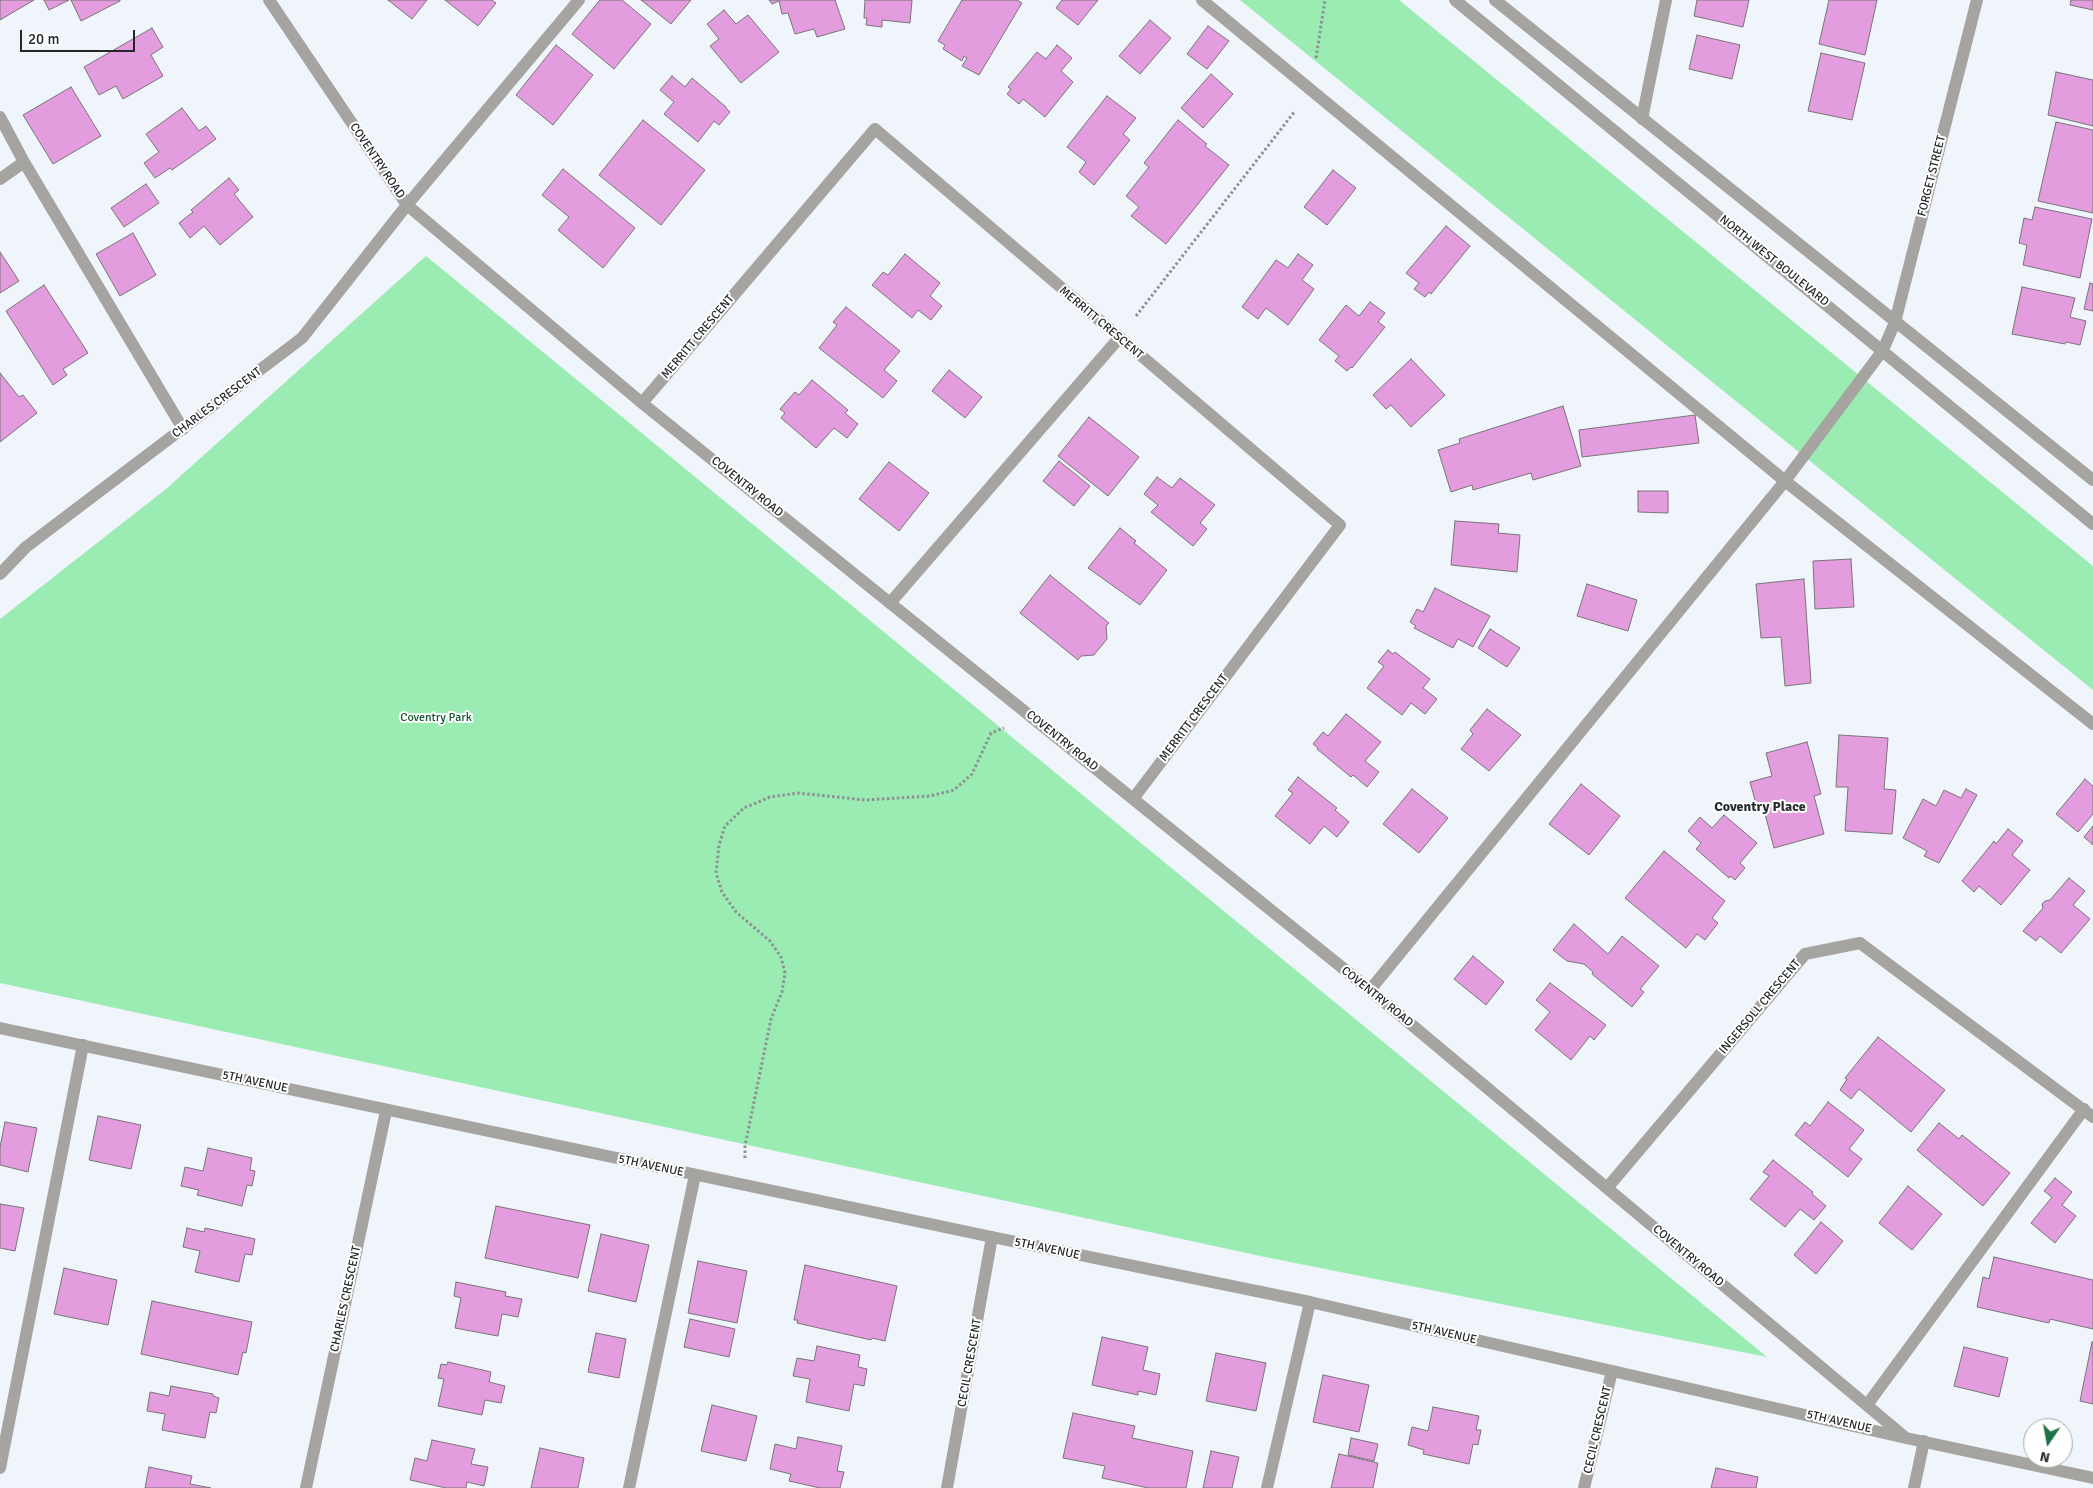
<!DOCTYPE html>
<style>
body{margin:0}
#map{position:relative;width:2093px;height:1488px;overflow:hidden;background:#f0f5fc;font-family:Signika,sans-serif}
canvas{display:block}
.north{position:absolute;left:2023px;top:1418px;width:50px;height:50px;box-sizing:border-box;background:#fff;border:1px solid #a8a9a9;border-radius:50%;rotate:192deg;font-size:14px;font-weight:700;line-height:20px;text-align:center;color:#252729}
.north::after{content:'';display:block;margin:auto;width:18px;height:22px;background:#1f7447;clip-path:polygon(50% 0,100% 100%,50% 72%,0 100%)}
.scale{position:absolute;left:20px;top:30px;width:115px;height:22px;box-sizing:border-box;border:2px solid #252729;border-top:0;padding-left:6px;font-size:15px;line-height:18px;white-space:nowrap;color:#252729;-webkit-text-stroke:4px #fff;paint-order:stroke}
</style>
<div id="map">
<canvas width="2093" height="1488"></canvas>
<div class="north">N</div>
<div class="scale">20 m</div>
</div>
<script>
const c = document.querySelector('canvas').getContext('2d');
c.lineJoin = 'round';
function fill(path, color) {
  c.fillStyle = color;
  c.fill(path, 'evenodd');
}
function poly(rows) {
  const path = new Path2D();
  for (const r of rows) {
    path.moveTo(r[0], r[1]);
    for (let i = 2; i < r.length; i += 2) path.lineTo(r[i], r[i + 1]);
  }
  return path;
}
function stroke(path, color, width, dash) {
  c.strokeStyle = color;
  c.lineWidth = width;
  c.lineCap = dash ? 'butt' : 'round';
  c.setLineDash(dash || []);
  c.stroke(path);
}
function label(font, color, halo, rows, align = 'center') {
  c.font = font + ' Signika,sans-serif';
  c.lineWidth = 4;
  c.setLineDash([]);
  c.textBaseline = 'middle';
  c.strokeStyle = halo;
  c.fillStyle = color;
  for (const [text, x, y, turn = 0] of rows) {
    c.save();
    c.translate(x, y);
    c.rotate((+turn || 0) * Math.PI / 180);
    c.textAlign = isNaN(turn) ? turn : align;
    if (halo) c.strokeText(text, 0, 0);
    c.fillText(text, 0, 0);
    c.restore();
  }
}
fill(poly([
 [1240,0,1399,0,2093,566,2093,690],
 [426,256,1767,1357,1265,1257,0,983,0,619,166,489]
]), '#9aecb3');
const building = poly([
 [0,0,34,0,0,20,0,0],
 [44,0,69,0,49,10,44,0],
 [71,0,120,0,120,1,81,21,71,0],
 [388,0,427,0,412,19,388,0],
 [445,0,492,0,496,3,478,26,445,0],
 [600,0,622,0,651,24,614,69,572,34,600,0],
 [641,0,691,0,671,24,641,0],
 [769,0,835,0,845,29,817,37,814,29,795,34,788,13,782,14,779,1,772,4,769,0],
 [865,0,912,0,910,23,882,20,882,27,866,25,867,18,864,18,865,0],
 [962,0,1017,0,1022,3,979,75,962,66,967,58,964,56,962,61,943,49,945,45,938,41,962,0],
 [1062,0,1098,0,1078,25,1056,8,1062,0],
 [1697,0,1749,0,1743,27,1694,16,1697,0],
 [1829,0,1877,0,1865,55,1819,44,1829,0],
 [2071,0,2093,0,2093,10,2070,5,2071,0],
 [724,10,736,24,748,15,779,52,741,83,710,46,719,39,707,24,724,10],
 [1150,20,1171,38,1140,74,1119,56,1150,20],
 [1208,26,1229,41,1207,69,1187,54,1208,26],
 [152,28,163,47,151,55,163,76,123,99,116,86,99,95,84,67,152,28],
 [1697,35,1740,45,1732,79,1689,69,1697,35],
 [556,45,593,75,553,125,516,95,556,45],
 [1057,45,1072,58,1061,71,1073,82,1045,117,1023,99,1019,104,1007,94,1011,89,1008,87,1037,52,1046,59,1057,45],
 [1821,53,1865,63,1852,120,1808,111,1821,53],
 [2056,72,2093,80,2093,126,2048,115,2056,72],
 [1211,74,1233,94,1203,128,1181,108,1211,74],
 [672,76,685,87,692,78,726,107,726,108,730,112,719,125,714,121,698,142,664,114,674,102,660,90,672,76],
 [71,87,101,136,53,164,23,115,71,87],
 [1107,96,1136,118,1123,134,1130,140,1094,185,1079,172,1086,162,1067,147,1107,96],
 [182,108,199,131,206,126,216,139,172,170,170,168,155,178,144,163,159,152,146,134,182,108],
 [643,120,705,170,661,225,599,175,643,120],
 [1178,120,1207,144,1205,146,1229,165,1166,244,1131,216,1139,207,1126,196,1149,167,1144,163,1178,120],
 [2056,122,2093,130,2093,213,2038,201,2056,122],
 [563,169,635,228,603,268,558,230,569,217,542,195,563,169],
 [1333,170,1356,188,1327,225,1304,207,1333,170],
 [229,178,239,190,234,194,253,217,220,245,204,226,190,238,179,223,193,212,191,210,229,178],
 [146,184,159,203,124,227,111,208,146,184],
 [2035,207,2092,219,2080,278,2023,265,2027,245,2019,243,2024,218,2032,220,2035,207],
 [1446,226,1470,246,1431,294,1429,292,1425,297,1414,289,1419,283,1406,273,1446,226],
 [133,233,156,275,120,296,96,254,133,233],
 [0,252,19,281,0,293,0,252],
 [905,254,940,283,930,296,942,306,931,320,918,310,912,318,872,285,883,272,888,275,905,254],
 [1298,254,1313,265,1302,280,1314,289,1288,325,1266,308,1258,319,1242,307,1276,260,1288,268,1298,254],
 [2090,283,2093,284,2093,311,2084,309,2090,283],
 [44,285,88,353,63,369,67,375,53,385,6,311,44,285],
 [2022,287,2075,298,2070,317,2086,321,2080,345,2066,342,2065,344,2012,334,2022,287],
 [1370,302,1385,313,1378,322,1385,327,1352,368,1351,367,1347,371,1335,361,1339,356,1319,340,1346,305,1359,316,1370,302],
 [846,307,900,351,884,370,897,381,883,398,819,348,837,325,833,322,846,307],
 [1411,359,1445,395,1411,427,1391,405,1386,409,1373,395,1411,359],
 [949,370,982,397,965,418,932,391,949,370],
 [0,373,19,397,23,395,37,413,0,442,0,373],
 [812,380,848,410,845,413,858,424,847,438,834,428,816,448,781,418,785,413,780,409,795,392,799,395,812,380],
 [1563,406,1581,466,1533,480,1531,473,1473,490,1472,485,1451,492,1438,450,1460,443,1459,439,1563,406],
 [1695,415,1699,443,1582,457,1579,430,1695,415],
 [1089,417,1139,457,1108,496,1058,456,1089,417],
 [1059,461,1090,486,1074,506,1043,481,1059,461],
 [889,462,929,493,899,531,859,499,889,462],
 [1157,477,1172,488,1180,478,1215,505,1200,523,1207,529,1193,546,1151,512,1158,505,1144,494,1157,477],
 [1638,491,1668,491,1668,513,1638,512,1638,491],
 [1455,521,1499,524,1498,533,1520,535,1517,572,1451,565,1455,521],
 [1120,528,1136,541,1134,543,1167,570,1140,605,1088,568,1120,528],
 [1851,559,1854,607,1815,609,1813,561,1851,559],
 [1050,575,1109,623,1106,626,1107,639,1094,655,1081,656,1078,660,1020,613,1050,575],
 [1804,579,1811,683,1785,686,1781,637,1761,638,1756,584,1804,579],
 [1587,584,1637,600,1628,631,1577,616,1587,584],
 [1435,588,1490,616,1473,647,1458,639,1453,648,1414,628,1416,626,1410,622,1417,609,1423,612,1435,588],
 [1490,629,1520,648,1507,667,1478,648,1490,629],
 [1388,650,1393,654,1395,652,1430,679,1423,688,1437,699,1425,714,1411,703,1402,715,1367,688,1384,666,1378,662,1388,650],
 [1487,709,1521,735,1489,771,1461,749,1473,734,1470,730,1487,709],
 [1346,714,1381,742,1365,761,1379,772,1367,787,1353,775,1351,777,1317,749,1318,748,1313,744,1323,732,1328,736,1346,714],
 [1839,735,1888,738,1884,789,1896,790,1892,834,1845,831,1848,787,1836,787,1839,735],
 [1807,742,1821,794,1814,796,1824,834,1774,848,1764,810,1758,811,1750,782,1772,776,1766,753,1807,742],
 [1298,777,1337,808,1335,810,1349,822,1337,837,1324,826,1310,844,1275,816,1293,793,1288,790,1298,777],
 [2085,779,2093,786,2093,814,2078,832,2056,814,2085,779],
 [1581,784,1620,816,1589,855,1549,824,1581,784],
 [1412,789,1448,818,1419,853,1383,824,1412,789],
 [1966,789,1977,795,1939,863,1924,856,1927,851,1903,838,1923,799,1936,806,1944,790,1961,798,1966,789],
 [1724,815,1757,843,1740,863,1745,868,1735,880,1730,876,1729,878,1696,849,1701,843,1688,831,1700,817,1712,828,1724,815],
 [2093,826,2093,845,2084,837,2093,826],
 [2008,829,2023,841,2012,855,2030,870,2001,905,1979,886,1974,892,1962,881,1994,841,1996,844,2008,829],
 [1664,851,1725,901,1712,918,1718,923,1705,940,1697,934,1686,948,1625,898,1664,851],
 [2069,878,2085,891,2073,905,2090,919,2061,953,2040,936,2036,941,2023,931,2043,908,2042,904,2045,901,2050,900,2069,878],
 [1574,924,1608,954,1622,936,1659,966,1640,989,1644,992,1632,1007,1592,974,1593,972,1584,964,1567,961,1553,950,1574,924],
 [1473,956,1504,982,1486,1005,1454,979,1473,956],
 [1550,983,1606,1025,1594,1040,1590,1036,1571,1060,1535,1030,1550,1012,1536,1000,1550,983],
 [1878,1037,1945,1090,1911,1132,1859,1089,1851,1099,1840,1090,1847,1079,1845,1078,1878,1037],
 [1828,1102,1864,1130,1849,1149,1862,1159,1848,1177,1795,1135,1805,1122,1810,1126,1828,1102],
 [98,1116,141,1125,131,1169,89,1160,98,1116],
 [5,1122,37,1128,28,1172,0,1165,0,1147,5,1122],
 [1939,1123,1959,1139,1962,1135,2010,1173,1983,1206,1917,1150,1939,1123],
 [208,1148,252,1158,250,1170,255,1171,252,1186,247,1185,242,1206,197,1195,199,1190,181,1186,185,1167,203,1171,208,1148],
 [1773,1160,1813,1192,1812,1194,1826,1206,1814,1220,1800,1209,1785,1227,1750,1199,1769,1176,1763,1172,1773,1160],
 [2055,1178,2072,1192,2062,1205,2076,1216,2055,1243,2031,1223,2052,1197,2044,1191,2055,1178],
 [1908,1186,1942,1214,1912,1250,1879,1223,1908,1186],
 [0,1204,24,1208,15,1251,0,1248,0,1204],
 [496,1206,590,1225,578,1278,485,1258,496,1206],
 [1821,1222,1843,1241,1816,1274,1794,1255,1821,1222],
 [187,1228,204,1232,205,1228,255,1239,252,1255,245,1254,239,1282,195,1272,200,1251,183,1247,187,1228],
 [601,1234,649,1245,636,1302,588,1291,601,1234],
 [1994,1257,2093,1280,2093,1329,2050,1319,2049,1323,1977,1307,1983,1277,1989,1279,1994,1257],
 [698,1261,747,1271,737,1323,688,1313,698,1261],
 [805,1265,897,1286,885,1341,872,1338,871,1340,797,1323,798,1320,794,1320,805,1265],
 [64,1268,117,1280,108,1325,54,1314,64,1268],
 [456,1282,506,1292,505,1296,522,1299,518,1317,502,1314,498,1336,455,1328,461,1298,454,1296,456,1282],
 [152,1301,252,1322,246,1353,243,1352,238,1375,141,1354,152,1301],
 [690,1319,735,1329,729,1357,684,1347,690,1319],
 [596,1333,626,1339,619,1378,588,1372,596,1333],
 [1102,1337,1148,1347,1143,1370,1160,1374,1156,1395,1138,1391,1138,1395,1092,1385,1102,1337],
 [2092,1342,2093,1342,2093,1404,2080,1401,2092,1342],
 [817,1346,860,1355,858,1367,867,1369,864,1386,854,1384,849,1411,806,1402,810,1379,793,1376,797,1358,814,1361,817,1346],
 [1964,1347,2008,1358,1999,1397,1954,1386,1964,1347],
 [1216,1353,1266,1363,1256,1411,1206,1401,1216,1353],
 [448,1362,491,1372,489,1382,505,1386,501,1403,485,1400,482,1415,438,1406,444,1379,438,1378,441,1364,447,1365,448,1362],
 [1323,1375,1369,1385,1359,1432,1313,1422,1323,1375],
 [171,1386,213,1394,213,1396,219,1398,216,1413,210,1412,205,1438,162,1430,165,1414,147,1411,150,1392,169,1396,171,1386],
 [712,1405,757,1416,746,1461,701,1451,712,1405],
 [1433,1407,1479,1416,1476,1430,1481,1430,1478,1445,1473,1444,1469,1464,1423,1454,1424,1450,1408,1445,1412,1427,1428,1431,1433,1407],
 [1073,1413,1135,1426,1132,1438,1193,1451,1186,1488,1148,1488,1102,1478,1105,1466,1063,1458,1073,1413],
 [798,1437,842,1446,837,1471,844,1472,840,1488,820,1488,789,1481,791,1474,770,1469,775,1444,796,1449,798,1437],
 [1351,1438,1378,1444,1374,1461,1348,1455,1351,1438],
 [432,1440,475,1449,471,1464,488,1467,484,1486,467,1482,466,1488,446,1488,410,1480,415,1458,427,1461,432,1440],
 [540,1448,584,1458,578,1488,531,1488,540,1448],
 [1211,1451,1239,1457,1232,1488,1203,1488,1211,1451],
 [1339,1454,1378,1463,1373,1488,1331,1488,1339,1454],
 [149,1467,192,1476,190,1484,211,1488,145,1488,149,1467],
 [1716,1468,1758,1477,1756,1488,1711,1488,1716,1468]
]);
fill(building, '#e39cdd');
stroke(building, '#797479', 1);
stroke(poly([
 [1316,58,1325,0],
 [1136,316,1295,111],
 [745,1158,745,1146,771,1019,782,992,785,973,781,957,770,941,736,912,722,892,716,873,719,845,725,826,744,808,770,797,798,793,865,800,930,796,954,790,972,774,991,733,1004,728]
]), '#8d9095', 3, [2.5, 2.5]);
stroke(poly([
 [1202,0,1785,481,2093,724],
 [0,117,24,162,183,429],
 [1642,119,1666,0],
 [0,179,24,162],
 [407,205,579,0],
 [890,603,1119,338],
 [1370,990,1785,481,1883,350],
 [1867,1405,2084,1109],
 [0,1468,83,1045],
 [629,1488,695,1175],
 [1267,1488,1310,1302],
 [1914,1488,1924,1441]
]), '#a6a4a1', 12);
stroke(poly([
 [269,0,407,205,642,403,1370,990,1906,1438],
 [1455,0,2093,524],
 [1495,0,2093,480],
 [1883,350,1895,322,1977,0],
 [642,403,875,129,1340,525,1133,799],
 [0,574,26,547,302,338,407,205],
 [0,1028,992,1237,1310,1302,1906,1438,2093,1478],
 [1607,1188,1805,954,1860,943,2093,1117],
 [306,1488,386,1111],
 [947,1488,992,1237],
 [1584,1488,1612,1371]
]), '#a6a4a1', 12);
label('12px', '#252729', '#fff', [
 ["COVENTRY ROAD",377,161,56],
 ["FORGET STREET",1932,176,-76],
 ["NORTH WEST BOULEVARD",1774,261,39],
 ["MERRITT CRESCENT",1101,323,40],
 ["MERRITT CRESCENT",698,337,-50],
 ["CHARLES CRESCENT",217,403,-37],
 ["COVENTRY ROAD",747,487,39],
 ["MERRITT CRESCENT",1194,718,-53],
 ["COVENTRY ROAD",1062,741,39],
 ["COVENTRY ROAD",1377,997,39],
 ["INGERSOLL CRESCENT",1760,1007,-50],
 ["5TH AVENUE",255,1082,12],
 ["5TH AVENUE",651,1166,12],
 ["5TH AVENUE",1047,1249,12],
 ["COVENTRY ROAD",1688,1256,40],
 ["CHARLES CRESCENT",346,1299,-78],
 ["5TH AVENUE",1444,1333,13],
 ["CECIL CRESCENT",970,1363,-80],
 ["5TH AVENUE",1839,1422,13],
 ["CECIL CRESCENT",1598,1430,-77]
]);
label('12px', '#13542f', '#fff', [
 ["Coventry Park",436,718]
]);
label('bold 14px', '#272b2f', '#fff', [
 ["Coventry Place",1760,807]
]);
</script>
